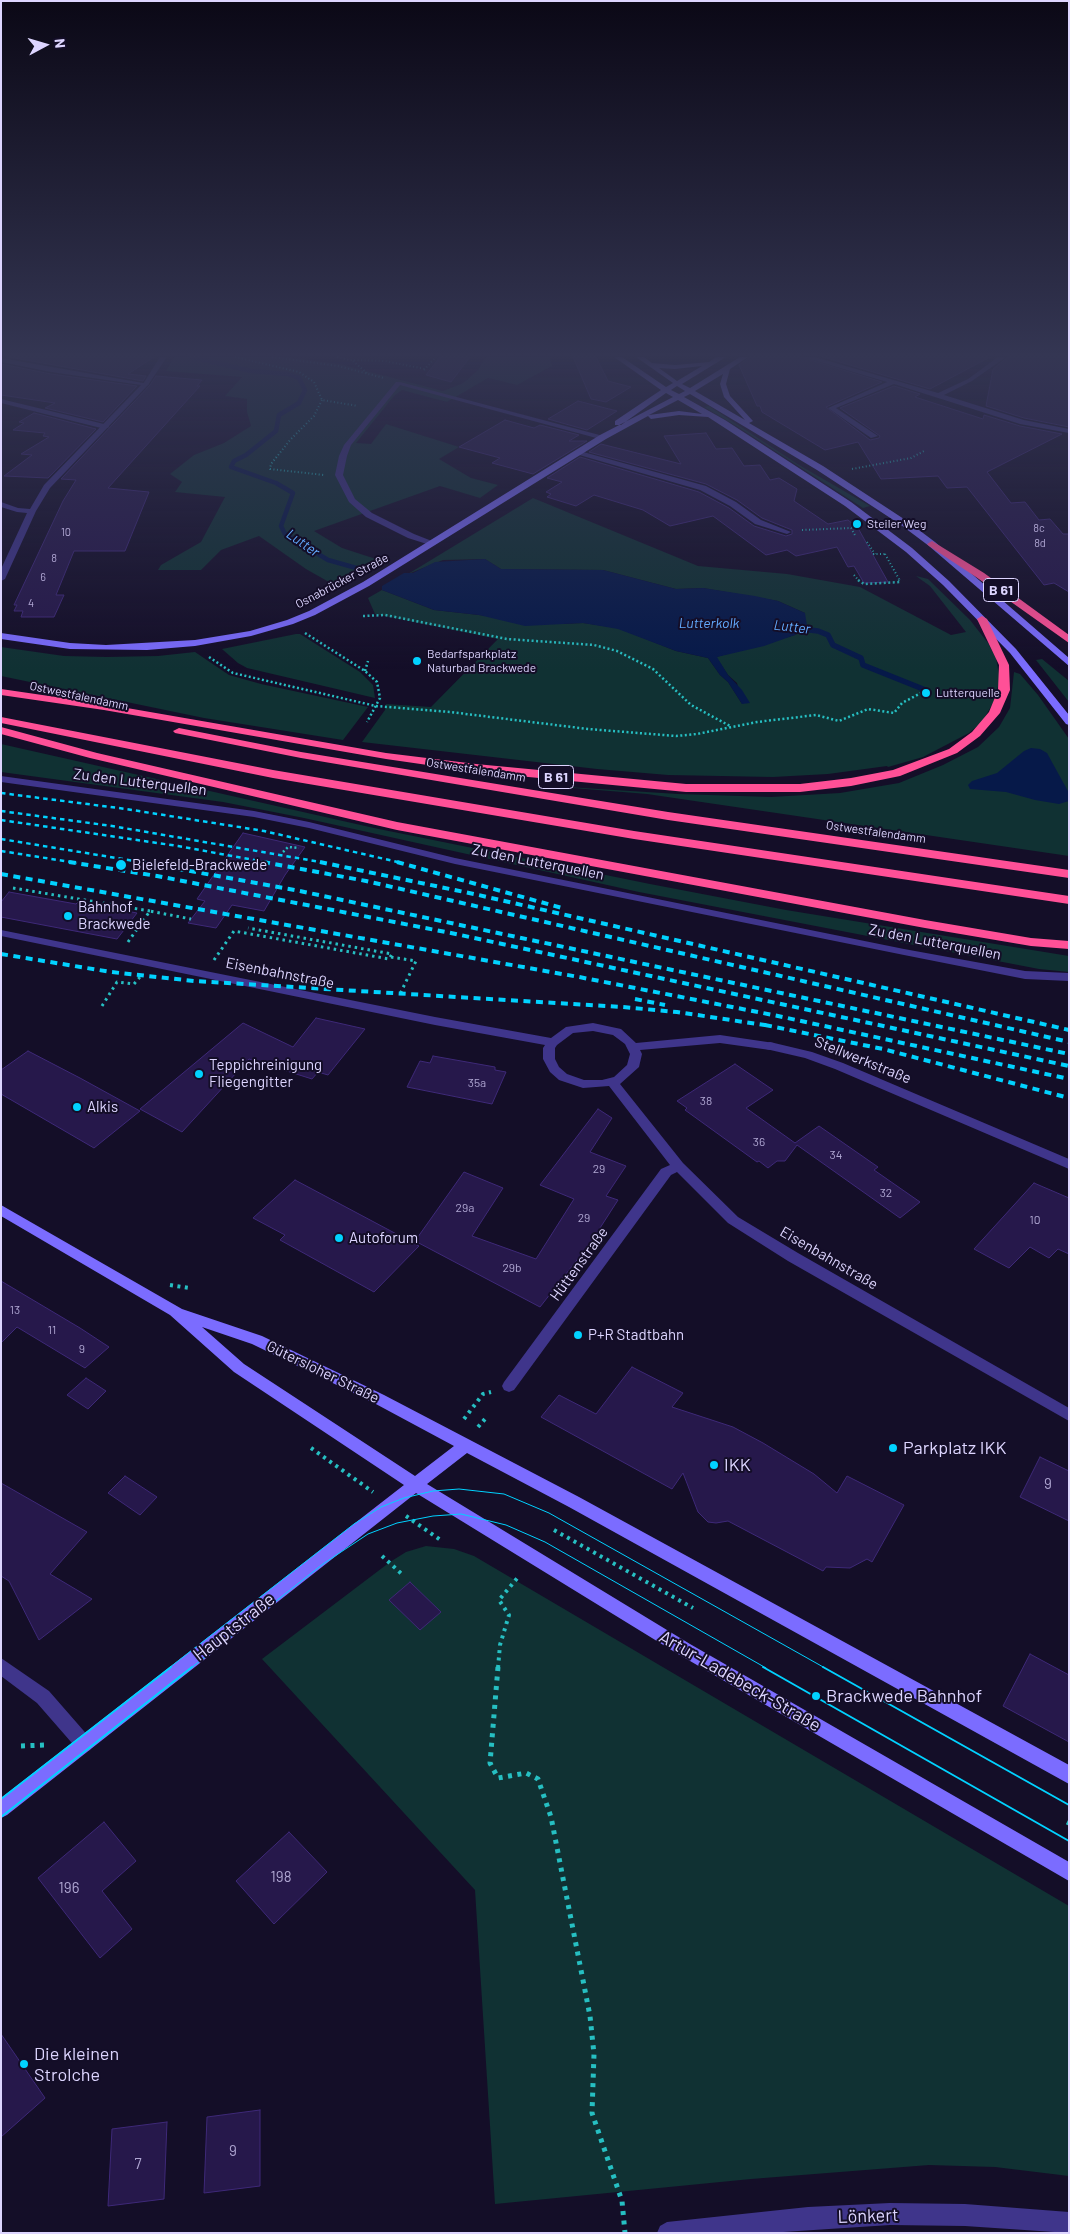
<!DOCTYPE html>
<meta charset="utf-8">
<style>
body{margin:0}
#map{position:relative;width:1070px;height:2234px;overflow:hidden;background:#140e28;font-family:Barlow,sans-serif}
canvas{display:block}
.frame{position:absolute;inset:0;border:2px solid #ddd5ff;pointer-events:none}
.north{position:absolute;left:20px;top:20px;width:50px;height:50px;-webkit-text-stroke:4px #140e28;paint-order:stroke;rotate:84deg;font-size:14px;font-weight:700;line-height:20px;text-align:center;color:#ddd5ff}
.north::after{content:'';display:block;margin:auto;width:18px;height:22px;background:#ddd5ff;clip-path:polygon(50% 0,100% 100%,50% 72%,0 100%)}
</style>
<div id="map">
<canvas width="1070" height="2234"></canvas>
<div class="frame"></div>
<div class="north">N</div>
</div>
<script>
const c = document.querySelector('canvas').getContext('2d');
c.lineJoin = 'round';
function fill(path, color) {
  c.fillStyle = color;
  c.fill(path, 'evenodd');
}
function poly(rows) {
  const path = new Path2D();
  for (const r of rows) {
    path.moveTo(r[0], r[1]);
    for (let i = 2; i < r.length; i += 2) path.lineTo(r[i], r[i + 1]);
  }
  return path;
}
function stroke(path, color, width, dash) {
  c.strokeStyle = color;
  c.lineWidth = width;
  c.lineCap = dash ? 'butt' : 'round';
  c.setLineDash(dash || []);
  c.stroke(path);
}
function label(font, color, halo, rows, align = 'center') {
  c.font = font + ' Barlow,sans-serif';
  c.lineWidth = 4;
  c.setLineDash([]);
  c.textBaseline = 'middle';
  c.strokeStyle = halo;
  c.fillStyle = color;
  for (const [text, x, y, turn = 0] of rows) {
    c.save();
    c.translate(x, y);
    c.rotate((+turn || 0) * Math.PI / 180);
    c.textAlign = isNaN(turn) ? turn : align;
    if (halo) c.strokeText(text, 0, 0);
    c.fillText(text, 0, 0);
    c.restore();
  }
}
fill(poly([
 [174,357,285,357,340,364,443,391,461,384,467,380,478,370,486,357,550,357,552,366,517,385,488,378,447,402,402,390,394,396,356,443,371,444,386,424,459,447,439,459,471,478,498,485,480,498,440,486,314,531,342,548,379,560,336,586,306,569,259,536,221,550,201,570,158,570,161,565,201,542,225,497,175,492,182,482,170,474,194,455,224,443,251,426,247,412,247,399,225,396,242,377,166,371],
 [709,406,799,465,870,506,863,508,738,427,704,407],
 [533,498,698,566,787,574,860,587,951,635,966,632,930,586,916,576,928,579,970,620,988,643,996,658,1000,680,993,703,982,722,969,733,923,757,888,767,887,766,828,774,773,777,668,775,597,769,362,742,385,710,386,704,431,707,498,639,375,614,368,598,382,590,434,610,560,624,583,623,618,628,676,651,708,658,720,675,728,682,742,704,737,683,728,675,716,657,795,635,805,613,778,601,703,588,676,589,603,570,501,569,485,559,443,560,408,574],
 [296,634,300,634,360,672,373,685,375,698,247,668,238,663,222,649],
 [1,647,64,656,107,657,158,656,195,652,229,675,261,684,368,707,343,740,204,718,1,676],
 [1042,659,1069,681,1069,702,1036,660],
 [1014,672,1020,674,1038,695,1069,739,1069,856,647,794,536,785,678,794,771,797,840,793,899,783,943,765,978,747,999,727,1010,708],
 [1,744,374,828,650,884,786,910,1069,956,1069,972,1039,969,639,892,304,818,223,802,1,772],
 [426,1546,454,1549,474,1556,1069,1906,1069,2176,995,2167,929,2165,751,2179,495,2204,475,1890,262,1659,390,1562,406,1552]
]), '#103133');
fill(poly([
 [485,559,501,569,603,570,676,589,703,588,755,596,778,601,805,613,807,626,795,635,764,646,717,657,728,675,742,690,750,703,742,704,728,682,720,675,708,658,676,651,618,629,583,623,525,626,479,615,434,610,382,590,382,586,404,573,413,573,435,562],
 [1031,748,1040,749,1047,753,1069,793,1069,801,1059,804,1035,800,1006,792,970,789,968,785,972,781,997,773,1024,751]
]), '#061949');
stroke(poly([
 [192,357,251,371,288,374,299,378,305,390,299,403,279,415,276,431,246,455,234,461,231,467,276,483,293,493,281,526,285,534,328,560,360,569]
]), '#061949', 4.5);
stroke(poly([
 [793,628,818,631,828,635,833,645,861,658,863,665,923,689]
]), '#061949', 5.5);
const building = poly([
 [9,357,154,357,128,374,146,376,143,381,9,357],
 [440,357,470,357,451,382,426,375,440,357],
 [573,357,596,357,608,381,631,387,606,402,591,399,573,357],
 [750,357,801,357,882,382,826,407,870,440,879,438,880,436,840,408,894,386,920,394,915,397,983,419,984,415,1020,426,1062,434,987,472,1011,503,1025,502,1039,520,1050,519,1063,534,1069,534,1069,592,1054,583,1044,585,967,487,947,488,938,476,881,479,858,442,825,450,762,412,760,406,757,406,739,365,750,357],
 [823,357,990,357,930,389,823,357],
 [1008,357,1067,357,1066,362,1069,362,1069,427,1024,418,986,406,993,369,1008,357],
 [1,364,51,374,137,386,103,422,45,408,55,403,1,395,1,364],
 [156,376,202,380,197,386,200,386,108,488,149,492,125,551,74,551,56,595,64,595,54,617,21,617,23,611,14,611,17,605,14,605,63,501,76,480,61,479,150,385,156,376],
 [578,401,617,411,587,430,548,419,578,401],
 [34,413,96,429,48,478,4,476,32,455,21,454,49,437,43,436,45,433,13,430,24,423,19,422,34,413],
 [505,420,534,428,540,425,579,435,569,441,587,441,533,474,492,463,500,458,459,447,505,420],
 [706,433,716,449,732,448,744,466,760,465,770,480,779,478,797,489,794,501,828,524,848,520,858,528,888,582,864,583,854,566,848,567,837,547,796,556,787,550,766,555,713,516,670,526,643,510,594,495,576,506,547,497,551,494,546,492,562,482,547,478,580,457,699,492,729,508,754,526,786,536,792,534,792,530,762,518,737,500,706,484,589,452,601,444,681,464,664,436,706,433],
 [243,833,305,847,285,875,264,911,232,905,216,928,188,923,205,901,197,899,243,833],
 [9,892,76,904,78,902,137,913,117,939,1,917,1,902,9,892],
 [316,1018,365,1029,328,1075,318,1072,312,1079,249,1059,182,1132,140,1109,243,1023,293,1047,316,1018],
 [28,1051,80,1078,140,1111,94,1148,1,1094,1,1070,28,1051],
 [433,1056,495,1067,495,1070,506,1072,492,1104,407,1087,420,1061,430,1063,433,1056],
 [735,1064,773,1090,746,1108,795,1143,819,1126,878,1167,874,1170,920,1202,900,1218,797,1145,785,1161,777,1161,768,1168,759,1161,757,1162,685,1110,687,1108,677,1101,735,1064],
 [598,1109,612,1118,590,1152,626,1166,606,1196,618,1200,591,1242,540,1307,415,1241,464,1172,503,1188,472,1236,536,1259,574,1199,540,1185,598,1109],
 [295,1180,419,1246,374,1292,280,1240,285,1235,253,1218,295,1180],
 [1034,1183,1069,1198,1069,1254,1058,1249,1049,1258,1030,1247,1009,1268,974,1249,1034,1183],
 [1,1281,80,1328,109,1347,85,1368,17,1327,1,1343,1,1281],
 [632,1367,683,1393,672,1407,733,1427,763,1443,814,1474,837,1493,847,1476,904,1505,872,1562,867,1559,850,1568,826,1567,823,1571,728,1521,716,1523,708,1522,698,1512,683,1473,672,1489,541,1417,559,1395,596,1414,632,1367],
 [86,1378,106,1391,88,1409,67,1395,86,1378],
 [1040,1457,1069,1471,1069,1521,1020,1497,1040,1457],
 [125,1476,157,1497,140,1515,108,1493,125,1476],
 [1,1483,87,1532,50,1574,92,1599,39,1640,9,1581,1,1576,1,1483],
 [410,1582,441,1612,420,1630,389,1600,410,1582],
 [1030,1654,1069,1675,1069,1742,1003,1706,1030,1654],
 [104,1822,136,1861,102,1891,132,1929,100,1958,38,1878,104,1822],
 [289,1832,327,1872,274,1924,236,1881,289,1832],
 [1,2034,45,2098,1,2137,1,2034],
 [260,2110,260,2186,204,2193,207,2117,260,2110],
 [167,2122,164,2199,108,2206,112,2129,167,2122]
]);
fill(building, '#26184b');
stroke(building, '#3e2978', 1);
stroke(poly([
 [235,357,299,372,314,382,322,400,358,406],
 [272,357,338,366,384,378],
 [337,357,350,360,385,361,425,369],
 [353,361,367,373],
 [424,370,436,357],
 [322,400,314,416,290,440,271,464,270,469,324,475],
 [852,469,911,458,924,451],
 [802,530,851,528,856,537],
 [867,542,875,554],
 [873,554,885,554],
 [885,554,900,581],
 [854,575,859,581]
]), '#26bfc2', 2, [1, 2.5]);
stroke(poly([
 [858,580,864,584,900,582,899,580],
 [363,616,385,615,507,639,594,645,617,651,653,669,691,705,730,726],
 [305,633,365,671,377,682,380,698,367,722],
 [209,657,233,673,376,706,450,712,588,729,676,736,697,734,757,722,816,715,839,721,868,709,894,713,902,703,921,693],
 [365,671,368,661],
 [283,852,288,847,299,848]
]), '#26bfc2', 2.5, [2, 2.5]);
stroke(poly([
 [13,888,150,911],
 [128,942,150,911,191,919],
 [391,957,416,961,399,996],
 [214,960,234,931,389,959,392,954,248,928],
 [102,1006,117,982,134,984,140,977]
]), '#26bfc2', 3, [2.5, 4]);
stroke(poly([
 [170,1285,189,1288],
 [464,1419,483,1394,491,1392],
 [478,1427,485,1419],
 [311,1448,373,1492],
 [406,1516,442,1541],
 [554,1530,693,1608],
 [382,1556,404,1576],
 [498,1668,500,1645,509,1615,499,1600,519,1576]
]), '#26bfc2', 4, [3, 4.5]);
stroke(poly([
 [498,1667,490,1763,498,1778,526,1773,538,1779,551,1817,590,2016,594,2054,592,2113,622,2201,625,2233],
 [21,1746,46,1745],
 [1067,1822,1069,1823]
]), '#26bfc2', 5, [4, 5.5]);
fill(poly([
 [160,357,167,357,148,385,144,385,143,384,160,357],
 [396,382,400,382,607,437,600,439,400,385,351,445,347,456,343,475,355,499,372,513,414,534,437,543,430,545,408,538,366,517,349,502,335,475,339,456,344,445,396,382],
 [1,399,108,425,109,427,105,429,1,403,1,399],
 [576,450,706,486,736,502,761,520,791,532,787,534,755,524,730,506,700,490,576,454,576,450],
 [1,776,254,811,309,822,455,858,904,949,1025,971,1069,973,1069,981,1025,979,904,955,455,864,309,828,254,817,1,782,1,776],
 [770,1042,812,1052,843,1063,1069,1159,1069,1169,835,1069,805,1058,766,1049,764,1046,766,1043,770,1042]
]), '#3f358b');
fill(poly([
 [803,357,815,357,938,393,968,379,998,357,1006,357,972,381,944,395,1024,420,1069,429,1069,433,1020,424,894,384,836,408,878,436,871,438,828,408,887,382,803,357],
 [1,358,149,384,50,488,36,511,5,579,1,581,1,569,27,513,17,512,1,507,1,502,18,508,30,509,44,485,141,385,51,372,1,362,1,358],
 [1,930,435,1017,551,1038,566,1027,593,1023,621,1029,636,1043,720,1035,774,1043,776,1046,774,1049,770,1050,720,1043,640,1050,642,1054,639,1067,620,1084,683,1163,738,1217,798,1253,1069,1408,1069,1421,788,1261,728,1223,677,1172,671,1175,514,1390,509,1392,504,1390,502,1386,504,1382,661,1169,670,1165,609,1086,583,1088,559,1080,550,1072,543,1059,543,1048,545,1045,435,1025,1,936,1,930],
 [593,1031,613,1035,625,1044,630,1054,627,1065,614,1077,602,1080,584,1080,567,1074,559,1067,555,1059,555,1048,557,1045,573,1033,593,1031],
 [1,1658,49,1691,90,1738,93,1744,90,1750,84,1752,78,1750,37,1703,1,1676,1,1658],
 [890,2203,965,2204,1069,2212,1069,2233,965,2226,890,2225,768,2233,657,2233,660,2226,667,2222,808,2207,890,2203]
]), '#3f358b');
fill(poly([
 [614,357,622,357,666,387,673,383,636,357,644,357,652,363,675,365,709,362,717,357,726,357,682,384,690,388,740,357,748,357,730,369,726,384,730,396,753,421,749,423,823,466,907,521,935,542,1069,658,1069,666,929,546,901,525,817,470,690,394,684,397,725,420,851,502,912,548,949,581,1016,649,1069,715,1069,725,1066,724,1010,653,943,585,906,552,845,506,708,417,679,415,651,419,648,416,606,439,369,586,315,615,293,624,251,636,195,646,147,650,70,649,1,639,1,633,70,643,106,645,195,640,250,631,287,620,309,611,363,582,600,435,673,397,666,393,621,425,615,425,615,421,661,390,614,357],
 [702,366,677,381,659,368,675,369,702,366],
 [723,374,720,384,724,397,745,420,695,391,723,374],
 [677,386,685,391,679,394,671,390,677,386],
 [678,400,702,414,679,411,649,415,678,400],
 [1,1205,182,1309,262,1336,384,1395,579,1497,1069,1765,1069,1784,569,1507,467,1453,427,1484,690,1644,1069,1862,1069,1881,678,1654,416,1493,7,1815,1,1818,1,1798,404,1485,234,1372,170,1315,1,1216,1,1205],
 [202,1327,252,1344,374,1403,454,1446,415,1476,244,1364,202,1327]
]), '#7b6cff');
fill(poly([
 [932,541,984,573,1069,635,1069,643,976,577,929,546,927,544,932,541],
 [982,616,987,619,1009,665,1010,690,1000,713,980,736,957,753,900,776,851,786,800,792,686,792,476,772,386,759,104,710,1,695,1,689,104,704,386,753,476,764,686,784,800,784,851,778,893,770,949,749,972,732,989,712,998,690,999,665,977,619,982,616],
 [1,717,273,770,634,831,1069,896,1069,904,634,839,273,778,1,723,1,717],
 [1,727,97,753,397,822,925,920,1031,938,1069,941,1069,949,1031,946,925,928,397,830,90,758,1,734,1,727],
 [179,728,301,752,668,812,1069,870,1069,878,668,820,301,758,175,733,173,731,179,728]
]), '#ff5097');
stroke(poly([
 [169,1668,354,1524,381,1507,404,1498,433,1491,459,1489,504,1494,549,1513,825,1668],
 [191,1668,323,1564,368,1534,397,1523,433,1516,461,1514,506,1525,545,1542,766,1668]
]), '#01d2ff', 1);
stroke(poly([
 [763,1667,1069,1841],
 [823,1667,1069,1805],
 [1,1799,171,1667],
 [1,1817,192,1667]
]), '#01d2ff', 2);
stroke(poly([
 [1,793,126,809,264,831,402,863],
 [1,811,112,826,326,863],
 [1,820,178,846,270,863],
 [1,839,147,863],
 [1,851,77,863]
]), '#01d2ff', 2.5, [4.5, 4]);
stroke(poly([
 [69,862,157,876,451,933,1069,1066],
 [140,862,295,890,1069,1054],
 [263,862,366,881,1069,1042],
 [320,862,474,894,1069,1030],
 [397,862,562,908],
 [1,874,579,977,778,1016,1069,1079],
 [1,954,111,972,194,981,622,1007,677,1012,771,1026],
 [635,999,665,1005],
 [765,1025,883,1049,1069,1098]
]), '#01d2ff', 4, [7, 5.5]);
const sky = c.createLinearGradient(0, 0, 0, 670);
sky.addColorStop(0, '#0b0816');
sky.addColorStop(0.53, '#343653');
sky.addColorStop(1, '#34365300');
c.fillStyle = sky;
c.fillRect(0, 0, 1070, 670);
for (const [x, y, r, color] of [
 [857,524,5,"#01d2ff"],
 [417,661,5,"#01d2ff"],
 [926,693,5,"#01d2ff"],
 [121,865,6,"#01d2ff"],
 [68,916,5,"#01d2ff"],
 [199,1074,5,"#01d2ff"],
 [77,1107,5,"#01d2ff"],
 [339,1238,5,"#01d2ff"],
 [578,1335,5,"#01d2ff"],
 [893,1448,5,"#01d2ff"],
 [714,1465,5,"#01d2ff"],
 [816,1696,5,"#01d2ff"],
 [24,2064,5,"#01d2ff"]
]) {
  const dot = new Path2D();
  dot.arc(x, y, r, 0, 2 * Math.PI);
  c.fillStyle = color;
  c.fill(dot);
  stroke(dot, '#140e28', 2);
}
label('11px', '#afa6d2', null, [
 ["8c",1039,528],
 ["10",66,532],
 ["8d",1040,543],
 ["8",54,558],
 ["6",43,577],
 ["4",31,603]
]);
label('12px', '#ddd5ff', '#140e28', [
 ["Steiler Weg",867,524],
 ["Bedarfsparkplatz",427,654],
 ["Naturbad Brackwede",427,668],
 ["Lutterquelle",936,693]
], 'left');
label('12px', '#ddd5ff', '#140e28', [
 ["Osnabrücker Straße",342,581,-28],
 ["Ostwestfalendamm",79,696,12],
 ["Ostwestfalendamm",476,770,9],
 ["Ostwestfalendamm",876,832,8]
]);
label('12px', '#afa6d2', null, [
 ["35a",477,1083],
 ["38",706,1101],
 ["36",759,1142],
 ["34",836,1155],
 ["29",599,1169],
 ["32",886,1193],
 ["29a",465,1208],
 ["29",584,1218],
 ["10",1035,1220],
 ["29b",512,1268],
 ["13",15,1310],
 ["11",52,1330],
 ["9",82,1349]
]);
label('italic 14px', '#63abff', '#140e28', [
 ["Lutter",303,543,35],
 ["Lutterkolk",709,623],
 ["Lutter",792,627,7]
]);
for (const [x, y, w] of [
 [1001,590,35],
 [556,777,35]
]) {
  const box = new Path2D();
  box.roundRect(x - w / 2, y - 11.5, w, 23, 4);
  c.fillStyle = '#140e28';
  c.fill(box);
  stroke(box, '#ddd5ff', 1);
}
label('bold 14px', '#ddd5ff', null, [
 ["B 61",1001,590],
 ["B 61",556,777]
]);
label('15px', '#ddd5ff', '#140e28', [
 ["Zu den Lutterquellen",140,782,7],
 ["Zu den Lutterquellen",538,862,11],
 ["Zu den Lutterquellen",935,942,11],
 ["Eisenbahnstraße",280,973,11],
 ["Stellwerkstraße",863,1060,22],
 ["Eisenbahnstraße",829,1258,30],
 ["Hüttenstraße",579,1264,-54],
 ["Gütersloher Straße",323,1372,26]
]);
label('15px', '#ddd5ff', '#140e28', [
 ["Bielefeld-Brackwede",132,865],
 ["Bahnhof",78,907],
 ["Brackwede",78,924],
 ["Teppichreinigung",209,1065],
 ["Fliegengitter",209,1082],
 ["Alkis",87,1107],
 ["Autoforum",349,1238],
 ["P+R Stadtbahn",588,1335]
], 'left');
label('15px', '#afa6d2', null, [
 ["9",1048,1484],
 ["198",281,1877],
 ["196",69,1888],
 ["9",233,2151],
 ["7",138,2164]
]);
label('18px', '#ddd5ff', '#140e28', [
 ["Parkplatz IKK",903,1448],
 ["IKK",724,1465],
 ["Brackwede Bahnhof",826,1696],
 ["Die kleinen",34,2054],
 ["Strolche",34,2075]
], 'left');
label('18px', '#ddd5ff', '#140e28', [
 ["Hauptstraße",234,1627,-38],
 ["Artur-Ladebeck-Straße",740,1681,30],
 ["Lönkert",868,2216,-2]
]);
</script>
